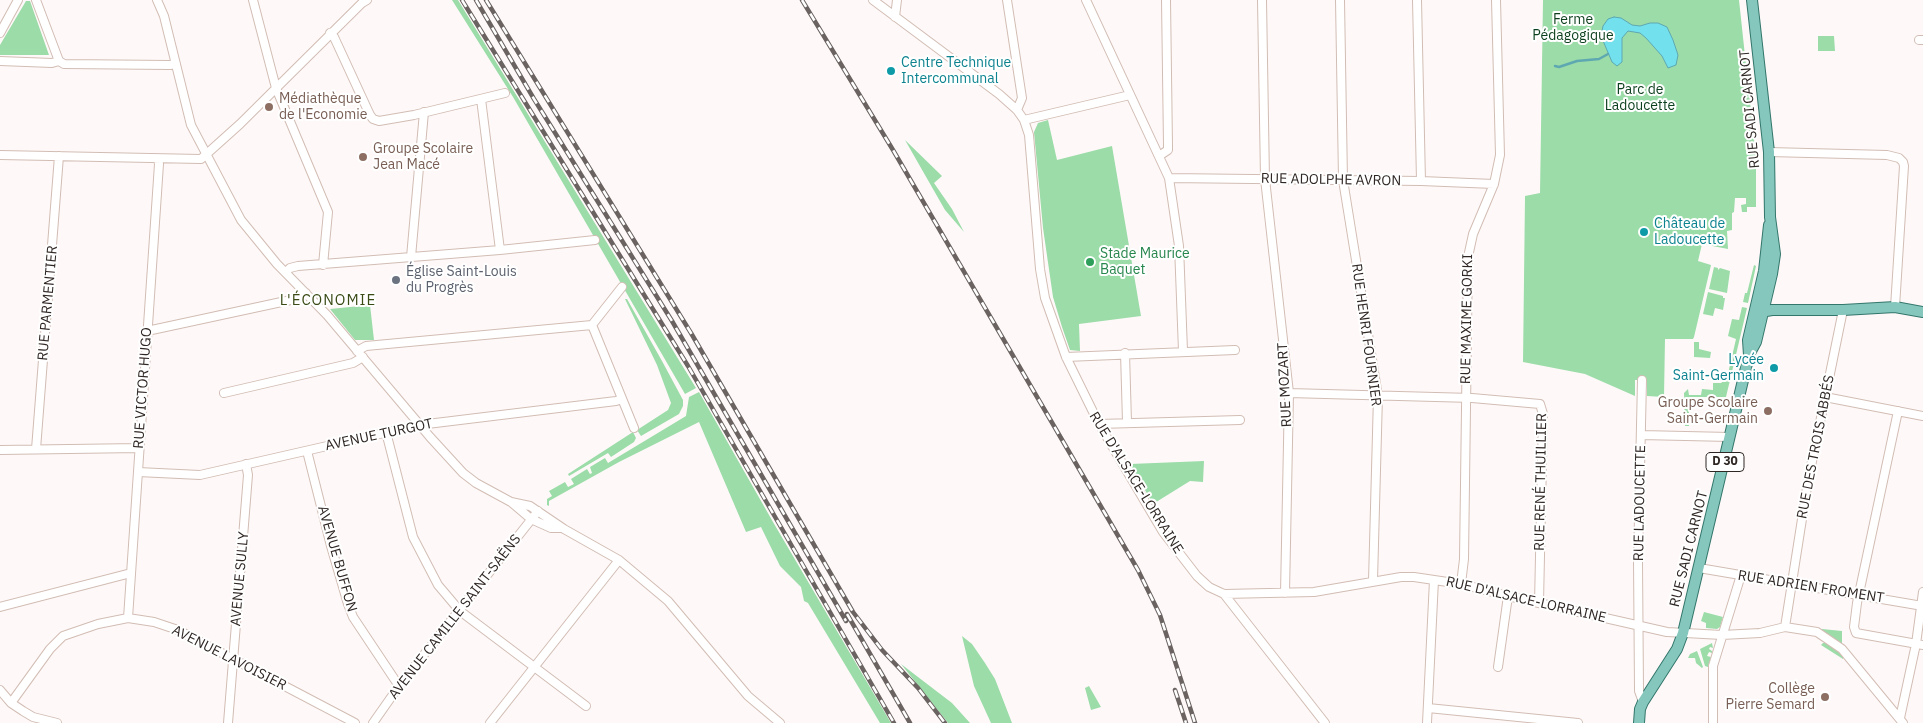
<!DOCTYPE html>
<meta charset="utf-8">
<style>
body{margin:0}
canvas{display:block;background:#fef9f8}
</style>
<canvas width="1923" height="723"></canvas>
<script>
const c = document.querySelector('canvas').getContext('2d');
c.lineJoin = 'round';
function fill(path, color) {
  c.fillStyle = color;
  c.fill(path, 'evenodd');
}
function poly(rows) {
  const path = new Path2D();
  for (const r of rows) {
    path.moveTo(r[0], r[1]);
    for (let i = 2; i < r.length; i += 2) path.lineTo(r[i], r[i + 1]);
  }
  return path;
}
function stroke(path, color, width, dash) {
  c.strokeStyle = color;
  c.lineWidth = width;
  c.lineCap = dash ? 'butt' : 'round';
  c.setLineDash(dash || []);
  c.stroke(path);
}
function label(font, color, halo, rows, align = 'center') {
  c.font = font + ' "IBM Plex Sans",sans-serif';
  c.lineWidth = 4;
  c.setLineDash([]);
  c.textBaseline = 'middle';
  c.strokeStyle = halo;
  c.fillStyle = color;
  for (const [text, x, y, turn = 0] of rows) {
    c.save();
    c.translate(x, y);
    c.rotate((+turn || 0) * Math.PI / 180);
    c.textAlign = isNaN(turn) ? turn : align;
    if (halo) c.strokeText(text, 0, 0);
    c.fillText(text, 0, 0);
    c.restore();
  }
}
fill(poly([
 [452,0,458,0,696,388,685,394,513,97],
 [1543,0,1739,0,1756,158,1756,207,1747,207,1747,212,1742,212,1741,205,1746,204,1746,198,1735,198,1734,212,1732,213,1732,230,1727,231,1728,249,1702,244,1698,261,1711,265,1694,337,1693,339,1665,339,1664,397,1647,396,1647,380,1635,380,1635,396,1585,374,1523,362,1525,196,1540,193],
 [26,1,30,1,49,55,0,55,0,45],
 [1834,36,1835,51,1818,51,1818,36],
 [1048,120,1057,160,1112,146,1141,316,1079,324,1080,351,1070,350,1062,327,1053,297,1043,228,1034,132,1038,123],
 [905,140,942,176,934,183,952,209,964,232,945,210],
 [1754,265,1756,266,1748,303,1743,302,1745,293,1747,293],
 [1714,267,1718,268,1718,270,1720,268,1730,271,1727,293,1709,289],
 [1708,292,1723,296,1723,298,1725,298,1723,310,1715,308,1713,316,1703,314],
 [625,299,627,299,662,361,683,400,683,406,679,414,641,436,637,430,668,410,671,403,657,365],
 [370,305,374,340,355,340,330,309],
 [1742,307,1747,308,1726,397,1689,397,1689,426,1685,426,1684,393,1688,389,1689,395,1701,395,1702,389,1713,390,1713,383,1721,383,1727,378,1736,339,1728,336,1732,319,1739,320],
 [1694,342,1699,342,1699,349,1711,352,1710,358,1694,357],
 [699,392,773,522,891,723,880,723,808,603,804,601,801,587,780,566,761,527,746,532,699,422,619,462,549,501,549,506,547,505,547,499,552,496,549,491,565,482,568,487,574,484,571,479,587,469,590,474,592,473,590,467,605,458,608,463,686,416,689,397],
 [633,432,636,438,634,442,611,457,608,453,569,476,568,474],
 [1204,461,1203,482,1190,481,1153,504,1130,464],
 [1704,612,1723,617,1720,627,1717,629,1706,628,1706,623,1701,621],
 [1822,629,1842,631,1842,644,1840,646,1820,631],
 [962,636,972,644,985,663,995,679,1012,723,991,723,974,686],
 [1712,643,1713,648,1710,647,1709,649,1712,651,1712,653,1709,652,1707,656,1711,657,1708,667,1705,666,1700,649],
 [1823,643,1827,643,1844,654,1843,659,1821,645],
 [1697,651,1703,667,1702,668,1696,663,1695,658,1688,658,1690,654],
 [901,664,952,703,970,723,948,723],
 [1089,686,1101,707,1091,710,1085,688]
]), '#9cdca9');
const water = poly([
 [1614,17,1621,18,1632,25,1640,26,1650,23,1658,23,1667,27,1673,40,1678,55,1676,65,1668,68,1662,56,1646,38,1640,33,1628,31,1622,38,1622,62,1617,66,1612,62,1601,36,1603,26,1608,19,1614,17]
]);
fill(water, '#72e0ed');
stroke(water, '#5ea8b1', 1);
stroke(poly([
 [1555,66,1559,67,1577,61,1599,59,1608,54]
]), '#5ea8b1', 2.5);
const minor = poly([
 [36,0,59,61],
 [157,0,164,16,191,125,241,220,277,264,327,315,430,437,463,473,476,483,511,502,530,506,564,529,619,560,668,601,748,696,780,723],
 [253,0,276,88,328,212,323,265],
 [873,0,999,94,1017,110,1024,120,1029,135,1040,269,1045,298,1066,357,1099,424,1163,532,1197,576,1209,587,1224,594,1314,592,1401,577,1414,577,1461,584,1508,596,1667,632,1722,635,1760,633,1785,627,1817,632,1842,649,1903,723],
 [1007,0,1022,98,1017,110],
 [1086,0,1169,178,1179,246,1183,351],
 [1262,0,1265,179,1289,393,1285,593],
 [1340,0,1343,180,1378,396,1373,581],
 [1417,0,1421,181],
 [895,17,897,0],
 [0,33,18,0],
 [330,33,334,37,370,115,373,119,379,121,414,115,505,93],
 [1919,40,1923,40],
 [0,61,52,63,59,61,64,64,170,65,176,64],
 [481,99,500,250],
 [1024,120,1130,95],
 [1769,152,1887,155,1899,158,1903,162,1904,166,1895,307],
 [0,155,201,159,240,124,362,3,367,0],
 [1159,156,1168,150,1168,146,1166,0],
 [1169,178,1421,181,1494,184],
 [411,257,424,112],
 [286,272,290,268,298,266,500,250,595,240],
 [592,325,634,428],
 [592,325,622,287],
 [147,331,300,298,306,293],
 [357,351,366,346,592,325],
 [1125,353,1127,422],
 [1066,357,1235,350],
 [1642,380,1638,561,1639,691,1643,702],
 [224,393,353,363,363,357],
 [1289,393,1472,398,1540,404,1543,414,1539,603],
 [1825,397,1923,416],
 [1898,411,1857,603,1854,627,1856,633,1923,645],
 [1099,424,1240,420],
 [386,432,413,537,438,585,460,611,586,706],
 [1641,435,1730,437],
 [36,449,59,156],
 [0,450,139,448],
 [307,451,331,546,348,604,353,617,399,686],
 [138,472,200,475,419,425,616,401,622,399],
 [511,502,531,519,551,528,562,528],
 [1699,568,1923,606],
 [1461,584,1464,559,1468,257,1473,234,1494,184,1500,155,1496,0],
 [1224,594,1325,723],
 [0,607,131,573],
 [128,618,159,164,158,159],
 [1785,627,1808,481,1843,310],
 [1498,667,1508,596],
 [0,690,11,703,23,711,33,717,57,723],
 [11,703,50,649,63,636,98,624,128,618,154,622,178,630,355,723],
 [1428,708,1578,723],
 [1900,718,1916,644,1923,592],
 [228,723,248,475,246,464],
 [373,723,399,686,538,511],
 [490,723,619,560],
 [1427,723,1434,580],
 [1713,723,1713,666,1741,575]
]);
const major = poly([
 [1755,313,1772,310,1843,310,1895,307,1923,312],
 [1749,355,1748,340,1764,271,1769,225],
 [1639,723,1640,709,1643,702,1677,649,1683,633,1749,355,1756,342,1772,274,1775,254,1770,217,1769,152,1752,0]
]);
stroke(minor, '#d2bdb4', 10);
stroke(major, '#33766b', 12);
stroke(minor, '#fff', 8);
stroke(major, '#86c7bd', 10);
const rail = poly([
 [462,0,688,366,894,723],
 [476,0,534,99,672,321,846,621],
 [486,0,691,333,853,612,882,650,918,688,945,723],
 [802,0,893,150,1138,570,1160,615,1195,723],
 [847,614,910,723],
 [1175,690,1186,723]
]);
stroke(rail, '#6a6361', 4.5);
stroke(rail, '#fff', 2.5, [8]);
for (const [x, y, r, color] of [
 [891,71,5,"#0f9aa8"],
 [269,107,5,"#8d6e63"],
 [363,157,5,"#8d6e63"],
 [1644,232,5,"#0f9aa8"],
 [1090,262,5,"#2e9e5b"],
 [396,280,5,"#6b7280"],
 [1774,368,5,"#0f9aa8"],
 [1768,411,5,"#8d6e63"],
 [1825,697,5,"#8d6e63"]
]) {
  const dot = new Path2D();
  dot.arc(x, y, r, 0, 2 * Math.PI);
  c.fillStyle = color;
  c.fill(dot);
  stroke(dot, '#fff', 2);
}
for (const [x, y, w] of [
 [1725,462,38]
]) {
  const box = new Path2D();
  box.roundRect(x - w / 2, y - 9.5, w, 19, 4);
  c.fillStyle = '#fff';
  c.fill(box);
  stroke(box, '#2f2724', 1);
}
label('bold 12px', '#2f2724', null, [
 ["D 30",1725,462]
]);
label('14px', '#0b3f1d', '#fff', [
 ["Ferme",1573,20],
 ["Pédagogique",1573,36],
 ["Parc de",1640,90],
 ["Ladoucette",1640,106]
]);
label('14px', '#0d838f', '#fff', [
 ["Centre Technique",901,63],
 ["Intercommunal",901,79],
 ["Château de",1654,224],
 ["Ladoucette",1654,240],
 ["Lycée",1764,360,"right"],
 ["Saint-Germain",1764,376,"right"]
], 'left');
label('14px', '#785e54', '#fff', [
 ["Médiathèque",279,99],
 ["de l'Economie",279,115],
 ["Groupe Scolaire",373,149],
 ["Jean Macé",373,165],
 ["Groupe Scolaire",1758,403,"right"],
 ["Saint-Germain",1758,419,"right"],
 ["Collège",1815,689,"right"],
 ["Pierre Semard",1815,705,"right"]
], 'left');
label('14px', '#2f2724', '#fff', [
 ["RUE SADI CARNOT",1750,109,-95],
 ["RUE ADOLPHE AVRON",1331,180,1],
 ["RUE PARMENTIER",48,303,-85],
 ["RUE MAXIME GORKI",1467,319,-89],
 ["RUE HENRI FOURNIER",1366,335,82],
 ["RUE MOZART",1285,385,-93],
 ["RUE VICTOR HUGO",143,388,-86],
 ["AVENUE TURGOT",379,435,-12],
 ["RUE DES TROIS ABBÉS",1816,447,-79],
 ["RUE RENÉ THUILLIER",1541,482,-89],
 ["RUE D'ALSACE-LORRAINE",1136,483,58],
 ["RUE LADOUCETTE",1640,503,-89],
 ["RUE SADI CARNOT",1689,549,-76],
 ["AVENUE BUFFON",337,559,74],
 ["AVENUE SULLY",240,579,-85],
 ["RUE ADRIEN FROMENT",1811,587,9],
 ["RUE D'ALSACE-LORRAINE",1526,600,13],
 ["AVENUE CAMILLE SAINT-SAËNS",455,617,-52],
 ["AVENUE LAVOISIER",229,658,27]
]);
label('14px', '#27864d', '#fff', [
 ["Stade Maurice",1100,254],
 ["Baquet",1100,270]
], 'left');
label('14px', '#5b616d', '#fff', [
 ["Église Saint-Louis",406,272],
 ["du Progrès",406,288]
], 'left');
c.letterSpacing = '1px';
label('15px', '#3a4b16', '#fff', [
 ["L'ÉCONOMIE",328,301]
]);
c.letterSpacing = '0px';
</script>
